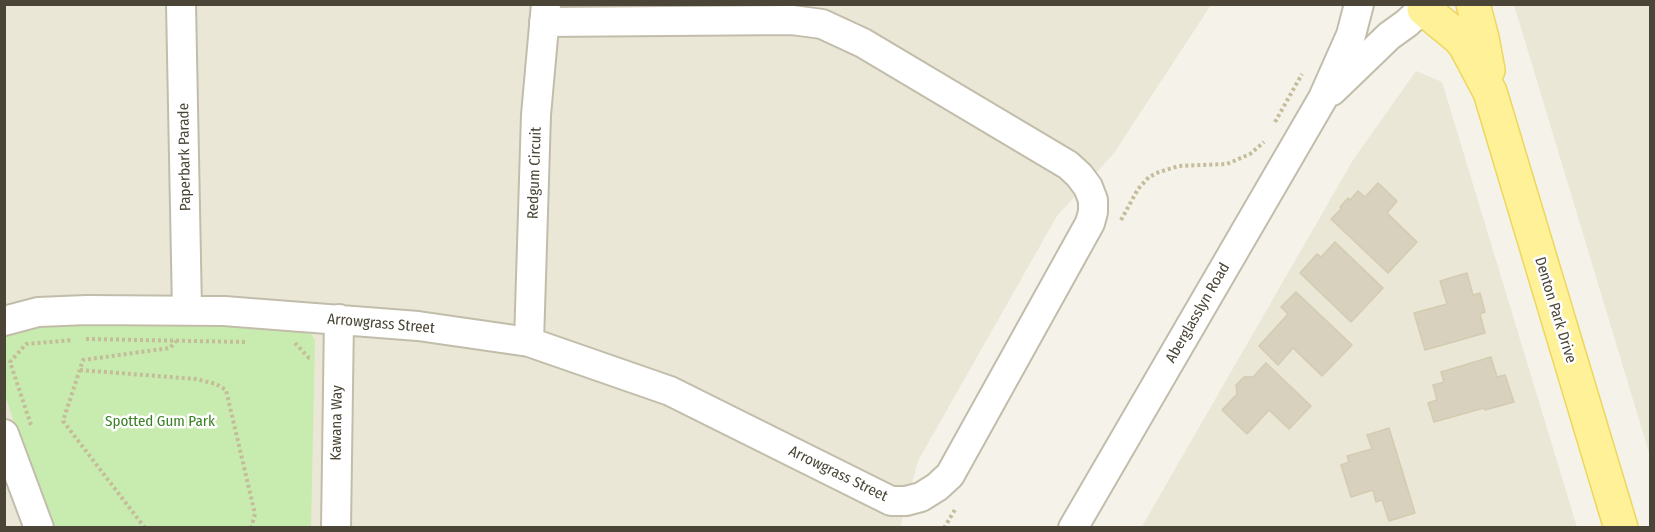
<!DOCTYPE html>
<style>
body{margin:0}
#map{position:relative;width:1655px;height:532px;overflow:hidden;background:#f5f3e9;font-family:"Fira Sans Condensed",sans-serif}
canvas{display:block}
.frame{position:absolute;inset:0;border:6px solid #4a4536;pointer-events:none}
</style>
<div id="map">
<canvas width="1655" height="532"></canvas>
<div class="frame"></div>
</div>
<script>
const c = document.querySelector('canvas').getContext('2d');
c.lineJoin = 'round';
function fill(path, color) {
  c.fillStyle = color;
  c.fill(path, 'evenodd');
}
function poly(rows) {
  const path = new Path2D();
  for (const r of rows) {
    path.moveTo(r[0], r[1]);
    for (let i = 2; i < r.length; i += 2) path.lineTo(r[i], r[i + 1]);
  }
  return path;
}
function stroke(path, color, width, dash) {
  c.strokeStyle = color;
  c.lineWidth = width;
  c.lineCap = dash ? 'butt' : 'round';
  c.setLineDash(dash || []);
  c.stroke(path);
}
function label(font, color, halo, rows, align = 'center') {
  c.font = font + ' "Fira Sans Condensed",sans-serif';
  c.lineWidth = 5;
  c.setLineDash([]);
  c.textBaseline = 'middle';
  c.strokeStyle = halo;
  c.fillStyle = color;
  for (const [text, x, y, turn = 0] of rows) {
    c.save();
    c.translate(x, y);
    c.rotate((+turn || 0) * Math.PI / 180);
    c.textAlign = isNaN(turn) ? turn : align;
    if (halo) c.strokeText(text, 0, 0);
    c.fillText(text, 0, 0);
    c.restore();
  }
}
fill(poly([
 [4,5,1211,5,1114,153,1057,216,918,461,900,528,5,527],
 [1514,5,1650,5,1650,456],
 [1416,71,1442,82,1577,527,1141,528,1353,160]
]), '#eae7d6');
fill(poly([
 [23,319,304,324,315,340,311,527,53,527,27,461,5,395,4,329]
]), '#c8ecaf');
const building = poly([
 [1378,183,1397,201,1387,213,1417,242,1388,273,1331,219,1341,209,1340,207,1348,198,1350,200,1358,191,1365,197,1378,183],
 [1335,242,1383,288,1351,322,1300,273,1317,254,1321,257,1335,242],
 [1467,273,1473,295,1480,293,1485,312,1480,314,1485,333,1425,350,1414,313,1447,304,1440,281,1467,273],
 [1296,292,1352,345,1322,376,1293,348,1278,365,1259,346,1288,314,1281,307,1296,292],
 [1491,357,1497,377,1505,375,1514,402,1485,410,1484,408,1434,422,1428,403,1437,400,1433,385,1444,382,1441,372,1491,357],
 [1266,363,1311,406,1289,429,1269,410,1247,434,1222,410,1237,394,1236,385,1244,377,1253,377,1266,363],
 [1389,428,1415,513,1389,521,1382,500,1376,502,1373,490,1351,497,1341,465,1349,462,1347,456,1372,449,1367,435,1389,428]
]);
fill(building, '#d8d1bd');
stroke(building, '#d4cbb0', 1.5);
const minor = poly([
 [181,4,187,310],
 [1332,91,1389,36,1407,23,1422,9],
 [4,321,38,312,87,310,224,311,418,326,529,342,670,391,891,501,906,501,921,497,937,487,950,475,1090,223,1093,212,1093,200,1088,187,1079,175,1068,165,863,43,822,24,792,20,544,22],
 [529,342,536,115,546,4],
 [4,434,39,528],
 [336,528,339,319],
 [1073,528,1323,98,1351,35,1359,4]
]);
const major = poly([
 [1473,4,1482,38,1488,70],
 [1424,9,1458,37,1465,45,1490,92,1621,528]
]);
stroke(minor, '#c2bdaa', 32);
stroke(major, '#edd75f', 36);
stroke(poly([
 [1275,122,1302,74],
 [1121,220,1138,189,1149,177,1159,172,1179,166,1227,164,1250,154,1264,142],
 [86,339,246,342],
 [295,343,309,358,311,358],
 [80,370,196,379,216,384,226,390,255,514,251,528],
 [31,425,10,362,26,344,72,340],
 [145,528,63,421,83,360,170,348,176,341],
 [944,528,956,508]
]), '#c5bc9a', 4, [3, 3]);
stroke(minor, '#fff', 28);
stroke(major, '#fff198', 33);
label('15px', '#4a4536', '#fff', [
 ["Paperbark Parade",185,157,-91],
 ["Redgum Circuit",535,173,-88],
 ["Denton Park Drive",1555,310,73],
 ["Aberglasslyn Road",1198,313,-60],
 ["Arrowgrass Street",381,324,5],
 ["Kawana Way",337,423,-89],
 ["Arrowgrass Street",838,474,26]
]);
label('15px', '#3a8124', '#fff', [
 ["Spotted Gum Park",160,422]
]);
</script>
